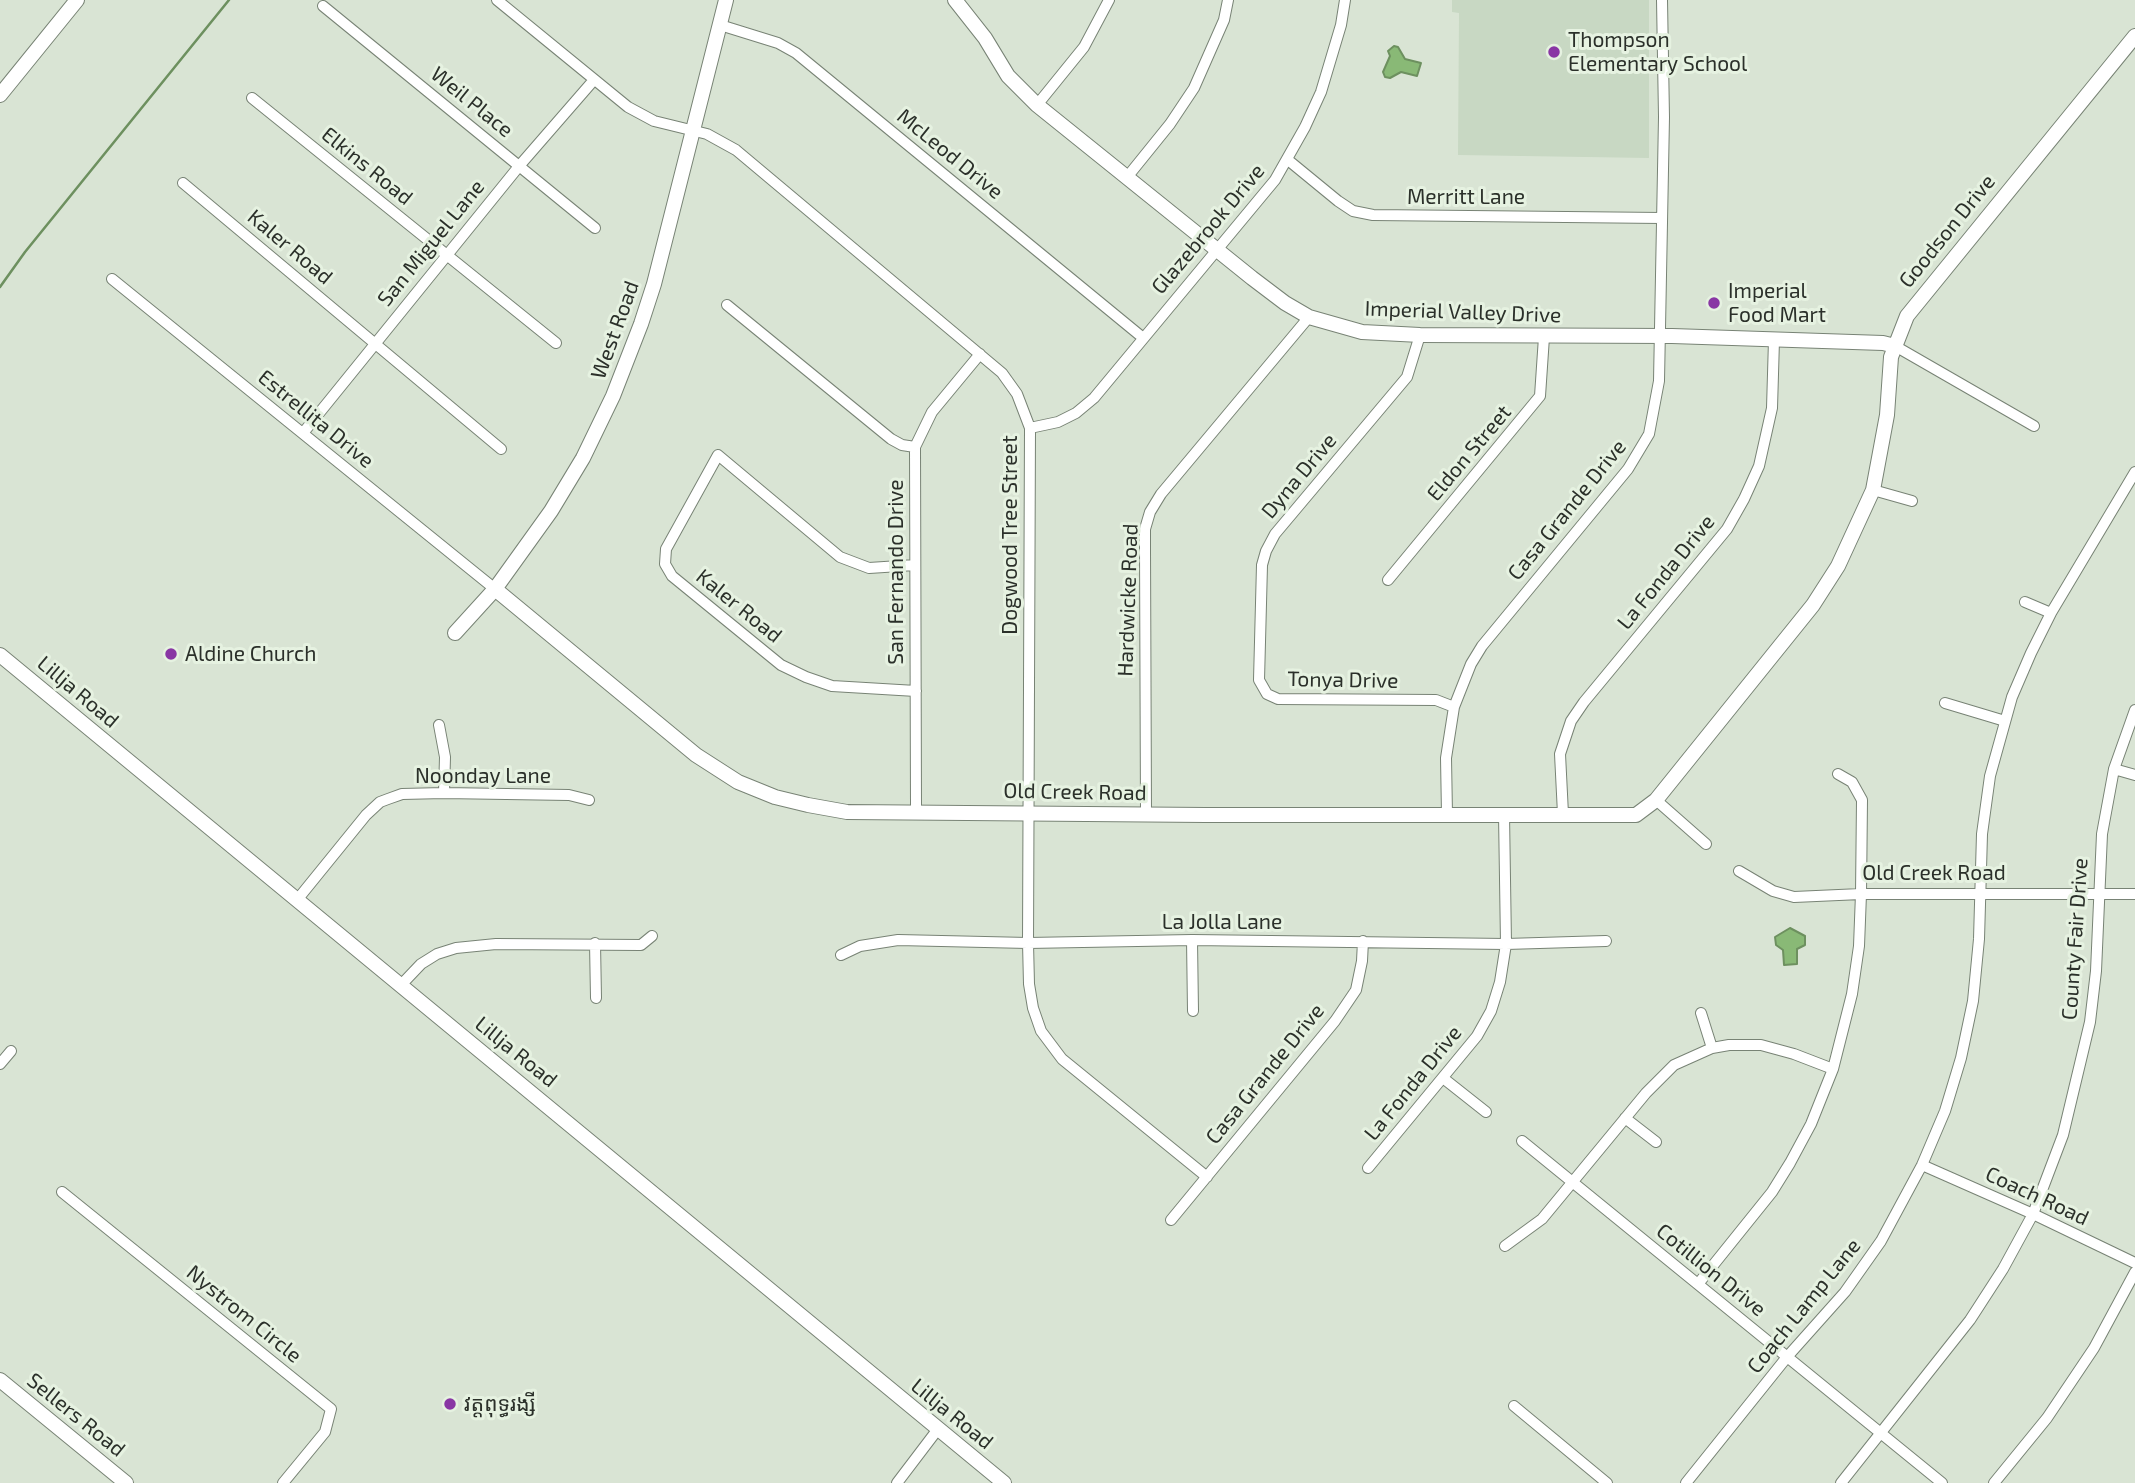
<!DOCTYPE html>
<meta charset="utf-8">
<style>
body{margin:0}
canvas{display:block;background:#d9e4d4}
</style>
<canvas width="2135" height="1483"></canvas>
<script>
const c = document.querySelector('canvas').getContext('2d');
c.lineJoin = 'round';
function fill(path, color) {
  c.fillStyle = color;
  c.fill(path, 'evenodd');
}
function poly(rows) {
  const path = new Path2D();
  for (const r of rows) {
    path.moveTo(r[0], r[1]);
    for (let i = 2; i < r.length; i += 2) path.lineTo(r[i], r[i + 1]);
  }
  return path;
}
function stroke(path, color, width, dash) {
  c.strokeStyle = color;
  c.lineWidth = width;
  c.lineCap = dash ? 'butt' : 'round';
  c.setLineDash(dash || []);
  c.stroke(path);
}
function label(font, color, halo, rows, align = 'center') {
  c.font = font + ' "Exo 2","Noto Sans Khmer",sans-serif';
  c.lineWidth = 6;
  c.setLineDash([]);
  c.textBaseline = 'middle';
  c.strokeStyle = halo;
  c.fillStyle = color;
  for (const [text, x, y, turn = 0] of rows) {
    c.save();
    c.translate(x, y);
    c.rotate((+turn || 0) * Math.PI / 180);
    c.textAlign = isNaN(turn) ? turn : align;
    if (halo) c.strokeText(text, 0, 0);
    c.fillText(text, 0, 0);
    c.restore();
  }
}
fill(poly([
 [1452,0,1649,0,1649,158,1458,155,1459,13,1452,12]
]), '#c8d8c3');
const water = poly([
 [1394,46,1398,47,1405,59,1421,63,1417,76,1401,72,1390,78,1385,77,1383,72,1390,56,1388,51,1394,46],
 [1790,928,1805,936,1805,945,1797,949,1797,964,1784,965,1783,950,1776,945,1775,937,1790,928]
]);
fill(water, '#89b976');
stroke(water, '#6d905f', 2);
stroke(poly([
 [0,287,25,252,229,0]
]), '#6d905f', 2.5);
const street = poly([
 [497,0,628,107,654,121,707,134,736,150,1002,373,1017,394,1030,428,1028,943,1029,984,1033,1008,1041,1031,1062,1059,1207,1177],
 [323,6,595,228],
 [720,25,778,43,796,53,1142,337],
 [252,98,556,343],
 [1037,105,1084,47,1109,0],
 [1288,160,1338,201,1353,211,1373,215,1662,218],
 [1128,176,1170,124,1194,88,1224,20,1228,0],
 [183,183,501,449],
 [112,279,495,589],
 [727,305,891,439,902,445,915,447],
 [1420,335,1407,377,1275,534,1266,551,1262,565,1259,680,1267,694,1278,699,1436,700,1454,707],
 [1895,346,2034,426],
 [1030,428,1058,422,1076,413,1094,398,1275,180,1305,127,1321,92,1341,25,1345,0],
 [303,433,520,165,593,81],
 [1873,490,1912,501],
 [915,565,869,568,840,557,718,455,666,549,665,564,672,576,781,665,806,677,832,686,916,691],
 [1388,580,1540,396,1544,337],
 [2025,602,2051,613],
 [1945,703,2005,721],
 [439,725,445,757,444,793],
 [2114,769,2135,775],
 [1656,800,1706,844],
 [916,811,915,447,932,412,980,354],
 [1146,814,1145,549,1145,529,1150,512,1161,494,1309,317],
 [1447,814,1446,758,1454,707,1471,664,1482,646,1628,469,1649,434,1659,381,1664,117,1662,0],
 [1563,814,1560,754,1571,721,1584,702,1727,529,1744,499,1759,466,1772,408,1774,340],
 [1739,871,1773,891,1794,897,1861,894,2135,894],
 [297,900,366,815,380,802,388,799,402,794,444,793,569,795,589,800],
 [1192,940,1193,1011],
 [595,943,596,998],
 [841,955,860,946,898,940,1028,943,1192,940,1506,944,1606,941],
 [401,985,421,964,437,954,456,948,496,944,641,945,652,936],
 [1701,1013,1712,1048],
 [0,1064,11,1051],
 [1443,1078,1486,1112],
 [1625,1118,1656,1142],
 [1522,1141,1942,1483],
 [1922,1165,2033,1214,2135,1263],
 [1368,1168,1477,1036,1491,1011,1500,982,1506,944,1504,814],
 [62,1192,331,1409,325,1432,283,1483],
 [1171,1220,1335,1021,1356,990,1362,961,1363,941],
 [1505,1246,1542,1219,1646,1093,1674,1065,1712,1048,1729,1045,1761,1045,1794,1054,1833,1069],
 [1698,1284,1772,1192,1790,1163,1811,1124,1833,1069,1852,994,1859,946,1861,894,1862,800,1852,782,1838,774],
 [1514,1406,1607,1483],
 [897,1483,938,1429],
 [1686,1483,1787,1357,1845,1292,1881,1241,1922,1165,1945,1111,1961,1058,1973,1001,1979,939,1982,834,1990,776,2012,697,2031,653,2051,613,2135,472],
 [1841,1483,1970,1320,2003,1269,2033,1214,2063,1135,2090,1022,2096,971,2102,834,2114,769,2135,710],
 [1994,1483,2047,1418,2094,1348,2135,1272]
]);
const secondary = poly([
 [955,0,985,38,1008,76,1037,105,1252,278,1285,303,1309,317,1362,332,1420,335,1672,336,1883,343,1895,346],
 [0,95,77,0],
 [495,589,696,755,738,782,775,797,808,805,847,812,1206,815,1636,815,1656,800,1813,605,1838,566,1873,490,1887,415,1891,357,1907,316,2135,36],
 [455,633,495,589,551,511,583,458,613,396,641,324,654,284,726,0],
 [0,655,1004,1483],
 [0,1380,126,1483]
]);
stroke(street, '#788375', 12);
stroke(secondary, '#788375', 16);
stroke(street, '#fff', 10);
stroke(secondary, '#fff', 14);
for (const [x, y, r, color] of [
 [1554,52,7,"#8936a4"],
 [1714,303,7,"#8936a4"],
 [171,654,7,"#8936a4"],
 [450,1404,7,"#8936a4"]
]) {
  const dot = new Path2D();
  dot.arc(x, y, r, 0, 2 * Math.PI);
  c.fillStyle = color;
  c.fill(dot);
  stroke(dot, '#e6f2e1', 2.5);
}
label('21px', '#2b302a', '#e6f2e1', [
 ["Thompson",1568,40],
 ["Elementary School",1568,64],
 ["Imperial",1728,291],
 ["Food Mart",1728,315],
 ["Aldine Church",185,654],
 ["វត្តពុទ្ធរង្សី",464,1404]
], 'left');
label('21px', '#2b302a', '#e6f2e1', [
 ["Weil Place",472,102,39],
 ["McLeod Drive",950,154,39],
 ["Elkins Road",367,166,39],
 ["Merritt Lane",1466,197],
 ["Glazebrook Drive",1208,229,-50],
 ["Goodson Drive",1947,231,-51],
 ["San Miguel Lane",431,243,-51],
 ["Kaler Road",290,247,40],
 ["Imperial Valley Drive",1463,312,2],
 ["West Road",615,330,-70],
 ["Estrellita Drive",316,419,39],
 ["Eldon Street",1469,453,-50],
 ["Dyna Drive",1299,476,-50],
 ["Casa Grande Drive",1567,510,-51],
 ["Dogwood Tree Street",1010,535,-90],
 ["San Fernando Drive",896,572,-90],
 ["La Fonda Drive",1666,572,-51],
 ["Hardwicke Road",1128,600,-88],
 ["Kaler Road",739,606,39],
 ["Tonya Drive",1343,680,1],
 ["Lillja Road",78,692,40],
 ["Noonday Lane",483,776],
 ["Old Creek Road",1075,792,1],
 ["Old Creek Road",1934,873],
 ["La Jolla Lane",1222,922],
 ["County Fair Drive",2075,939,-86],
 ["Lillja Road",516,1052,39],
 ["Casa Grande Drive",1265,1074,-51],
 ["La Fonda Drive",1413,1083,-51],
 ["Coach Road",2037,1196,25],
 ["Cotillion Drive",1711,1270,39],
 ["Coach Lamp Lane",1804,1306,-51],
 ["Nystrom Circle",244,1314,39],
 ["Lillja Road",952,1414,39],
 ["Sellers Road",76,1415,39]
]);
</script>
